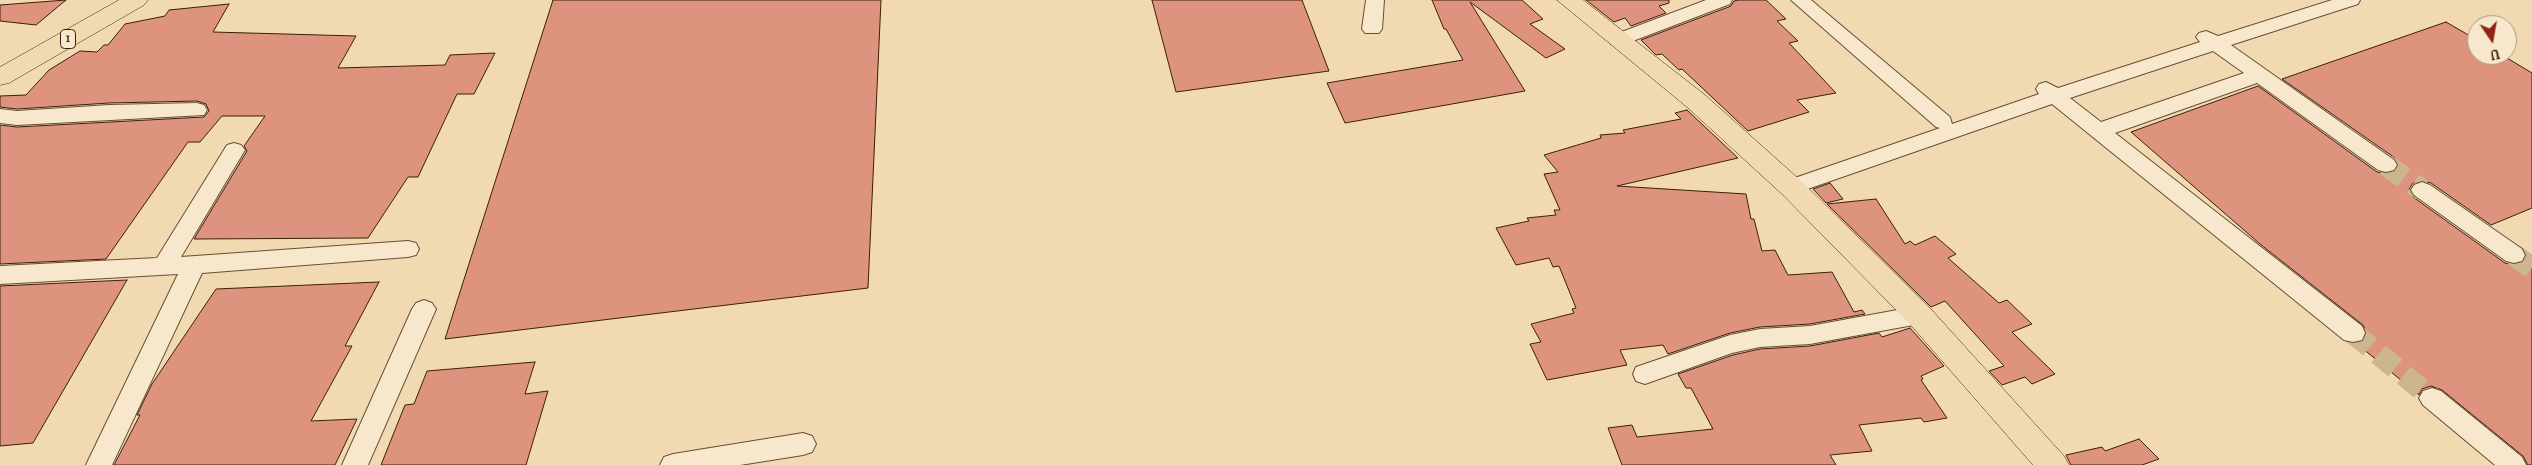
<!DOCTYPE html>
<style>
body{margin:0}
#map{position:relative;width:2532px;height:465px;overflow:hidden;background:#f1dab2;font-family:Alegreya,serif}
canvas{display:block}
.north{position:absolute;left:2467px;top:15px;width:50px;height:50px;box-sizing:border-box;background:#f6e7cd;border:1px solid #ab977f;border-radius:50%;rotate:168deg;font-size:14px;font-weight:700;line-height:20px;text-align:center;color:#3b1f09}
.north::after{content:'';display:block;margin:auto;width:18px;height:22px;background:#8f2418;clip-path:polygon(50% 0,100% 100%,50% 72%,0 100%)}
</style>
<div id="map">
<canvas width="2532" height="465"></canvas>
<div class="north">U</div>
</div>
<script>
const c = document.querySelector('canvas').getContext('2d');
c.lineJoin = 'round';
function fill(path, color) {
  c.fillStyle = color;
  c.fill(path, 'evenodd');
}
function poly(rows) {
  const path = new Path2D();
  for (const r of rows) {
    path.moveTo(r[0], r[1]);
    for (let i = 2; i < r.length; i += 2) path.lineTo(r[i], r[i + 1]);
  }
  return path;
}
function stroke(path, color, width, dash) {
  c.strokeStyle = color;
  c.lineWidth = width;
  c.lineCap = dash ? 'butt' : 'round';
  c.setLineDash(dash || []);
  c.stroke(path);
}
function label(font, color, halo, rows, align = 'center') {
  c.font = font + ' Alegreya,serif';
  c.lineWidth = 4;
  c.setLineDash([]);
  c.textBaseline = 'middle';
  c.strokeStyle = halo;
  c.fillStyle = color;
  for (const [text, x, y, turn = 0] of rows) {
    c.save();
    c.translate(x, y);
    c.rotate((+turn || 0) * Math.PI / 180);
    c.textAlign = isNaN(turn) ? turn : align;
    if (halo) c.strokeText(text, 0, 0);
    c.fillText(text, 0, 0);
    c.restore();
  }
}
const building = poly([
 [66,0,36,25,0,21,0,5,66,0],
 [553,0,881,0,868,288,445,339,553,0],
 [1152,0,1302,0,1329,71,1176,92,1152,0],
 [1432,0,1522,0,1543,19,1530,24,1565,49,1546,58,1470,2,1525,91,1345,123,1327,83,1463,60,1446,29,1444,29,1432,0],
 [1586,0,1669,0,1669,3,1659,6,1666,13,1631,26,1625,18,1614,22,1586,0],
 [1738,0,1766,0,1786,19,1777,21,1798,41,1789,43,1836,93,1797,100,1809,112,1748,131,1682,69,1679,70,1662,54,1656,55,1641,40,1731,6,1734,1,1738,0],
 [229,4,213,32,356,36,338,68,445,65,450,55,495,53,474,94,457,94,418,177,408,177,368,238,194,239,247,151,244,146,265,116,222,116,200,142,188,142,106,259,0,264,0,125,17,127,204,117,209,111,206,104,197,101,109,103,17,109,0,107,0,96,26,95,49,70,80,51,97,52,104,45,108,45,125,24,165,16,169,10,229,4],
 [2446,22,2477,40,2477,55,2502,55,2532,73,2532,208,2491,225,2431,183,2421,180,2413,183,2409,189,2413,197,2505,263,2514,265,2522,263,2527,256,2532,260,2532,465,2528,465,2523,456,2442,390,2431,386,2422,389,2419,395,2356,343,2364,341,2367,334,2363,325,2260,244,2131,132,2258,86,2377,172,2386,174,2394,172,2399,166,2395,158,2282,79,2446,22],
 [1687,110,1738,158,1617,186,1746,194,1751,219,1754,219,1762,251,1775,250,1788,275,1832,272,1854,312,1862,310,1865,314,1810,324,1760,327,1730,333,1668,354,1663,345,1620,350,1627,365,1547,380,1530,344,1541,342,1531,324,1574,313,1572,309,1576,308,1559,266,1553,267,1549,258,1516,265,1496,228,1529,221,1527,218,1556,215,1554,210,1560,210,1544,174,1558,172,1544,155,1601,138,1600,135,1625,133,1623,130,1681,119,1675,113,1687,110],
 [1830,183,1843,199,1826,203,1813,189,1830,183],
 [1876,199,1905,244,1910,241,1915,245,1935,236,1956,254,1948,258,1999,303,2007,300,2032,324,2012,332,2055,374,2032,384,2025,377,2002,385,1989,371,2004,366,1945,301,1931,307,1827,204,1876,199],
 [127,280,33,443,0,446,0,286,127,280],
 [379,282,345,346,352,346,311,421,357,419,335,465,114,465,140,415,137,415,152,384,216,289,379,282],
 [1910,328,1944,366,1921,376,1923,379,1921,380,1947,418,1924,422,1921,418,1859,425,1872,451,1830,455,1836,465,1622,465,1608,428,1632,425,1637,437,1713,429,1691,388,1686,388,1678,374,1733,355,1760,349,1810,346,1879,333,1882,337,1910,328],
 [535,362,525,394,548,391,526,465,381,465,405,405,414,404,427,371,535,362],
 [2139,439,2159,459,2142,465,2071,465,2066,455,2102,447,2105,451,2139,439]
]);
fill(building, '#de937f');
stroke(building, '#3b1f09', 1);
stroke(poly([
 [2386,165,2422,190],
 [2514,255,2532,268],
 [2353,333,2432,398]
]), '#cdb590', 22, [22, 11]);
const minor = poly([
 [1366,0,1384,0,1382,29,1379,33,1365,33,1362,29,1366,0],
 [1706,0,1732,0,1730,4,1625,44,1618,46,1611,44,1608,40,1611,36,1706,0],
 [1791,0,1811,0,1950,117,1952,124,2039,94,2036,89,2039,84,2046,82,2058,88,2200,42,2196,37,2199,33,2206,31,2218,36,2332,0,2360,0,2358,4,2231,45,2394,160,2397,165,2394,170,2386,172,2378,170,2257,83,2115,133,2362,326,2365,333,2362,340,2353,342,2344,340,2052,104,1799,192,1791,195,1783,192,1780,187,1783,182,1940,128,1936,127,1791,0],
 [2213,51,2244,73,2101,122,2070,98,2213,51],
 [197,103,204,105,207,110,204,115,17,125,0,123,0,109,17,111,109,105,197,103],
 [234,143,241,145,245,150,181,257,408,241,416,243,419,249,416,255,408,257,202,273,112,465,86,465,178,274,0,284,0,266,157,258,227,145,234,143],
 [2422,182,2430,185,2522,249,2525,255,2522,261,2514,263,2506,261,2414,195,2411,190,2414,185,2422,182],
 [424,300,432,303,436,309,368,465,342,465,412,309,416,303,424,300],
 [1919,306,1927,309,1931,315,1927,321,1919,324,1810,344,1760,347,1732,353,1645,384,1636,381,1633,374,1636,367,1730,335,1760,329,1810,326,1919,306],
 [2432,388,2441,391,2522,457,2526,465,2495,465,2423,405,2419,398,2423,391,2432,388],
 [803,433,812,436,816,444,812,452,803,455,740,465,660,465,664,457,673,454,803,433]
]);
const major = poly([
 [1557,0,1583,0,1705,95,1800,180,1929,307,2064,456,2069,465,2033,465,1909,323,1782,194,1687,107,1557,0]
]);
const highway = poly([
 [119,0,148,0,144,5,9,83,0,85,0,67,119,0]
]);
stroke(minor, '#684e33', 2);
stroke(major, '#3b1f09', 1);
stroke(highway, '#3b1f09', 1);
fill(minor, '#f6e7cd');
fill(major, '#f1dab2');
fill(highway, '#f1dab2');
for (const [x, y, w] of [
 [68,39,15]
]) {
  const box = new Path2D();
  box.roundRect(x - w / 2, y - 9.5, w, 19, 4);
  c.fillStyle = '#f6e7cd';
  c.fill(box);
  stroke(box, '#3b1f09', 1);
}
label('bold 12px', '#3b1f09', null, [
 ["1",68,39]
]);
</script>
